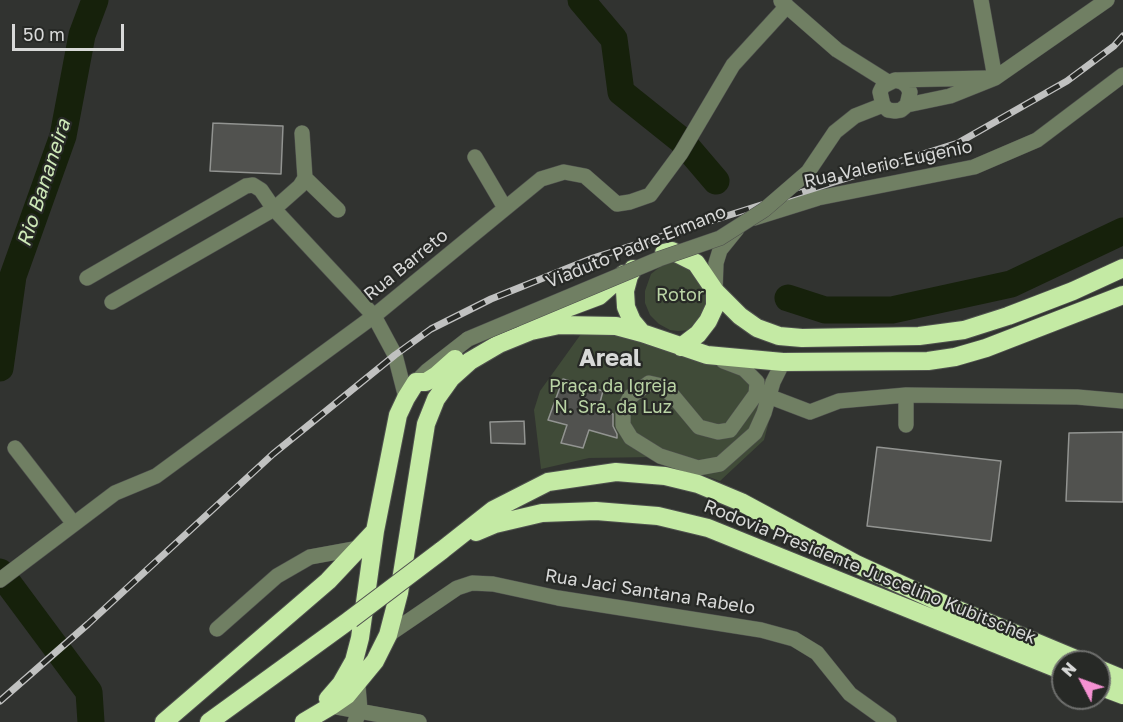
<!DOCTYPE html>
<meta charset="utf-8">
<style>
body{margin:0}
#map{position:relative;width:1123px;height:722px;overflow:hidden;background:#313330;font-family:"Golos Text",sans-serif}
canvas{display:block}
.north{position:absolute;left:1051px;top:650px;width:60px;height:60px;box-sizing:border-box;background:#272926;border:2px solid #6e6f6d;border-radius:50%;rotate:311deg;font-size:16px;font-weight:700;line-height:24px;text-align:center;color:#d8d9d8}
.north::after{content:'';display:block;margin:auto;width:21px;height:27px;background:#f591d2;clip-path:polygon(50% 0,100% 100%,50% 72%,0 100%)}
.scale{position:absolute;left:12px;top:24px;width:112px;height:27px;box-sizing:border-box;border:3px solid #d8d9d8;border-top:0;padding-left:8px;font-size:18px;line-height:21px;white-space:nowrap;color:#d8d9d8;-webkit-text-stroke:4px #272926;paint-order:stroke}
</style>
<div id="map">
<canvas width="1123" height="722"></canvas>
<div class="north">N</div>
<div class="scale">50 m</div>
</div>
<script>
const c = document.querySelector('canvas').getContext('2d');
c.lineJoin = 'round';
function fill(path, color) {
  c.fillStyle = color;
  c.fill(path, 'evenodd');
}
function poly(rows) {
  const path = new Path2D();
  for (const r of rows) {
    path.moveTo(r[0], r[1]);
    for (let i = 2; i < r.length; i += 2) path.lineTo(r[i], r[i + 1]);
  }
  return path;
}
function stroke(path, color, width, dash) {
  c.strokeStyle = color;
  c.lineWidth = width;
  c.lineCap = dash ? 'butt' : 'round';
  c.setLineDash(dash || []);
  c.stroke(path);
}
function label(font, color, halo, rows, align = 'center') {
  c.font = font + ' "Golos Text",sans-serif';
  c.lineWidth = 4.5;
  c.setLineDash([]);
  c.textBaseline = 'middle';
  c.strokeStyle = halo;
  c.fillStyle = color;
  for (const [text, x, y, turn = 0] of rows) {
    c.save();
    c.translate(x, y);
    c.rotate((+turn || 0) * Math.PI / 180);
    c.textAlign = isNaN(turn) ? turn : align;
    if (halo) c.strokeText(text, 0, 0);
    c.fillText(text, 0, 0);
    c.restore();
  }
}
fill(poly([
 [684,260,714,305,690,330,678,331,670,330,659,324,650,315,645,303,645,291,651,274,661,266,672,261],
 [606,333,641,339,738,373,765,379,783,377,778,387,764,440,720,481,654,457,589,458,541,469,534,410,540,391,581,334]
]), '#404b38');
stroke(poly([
 [581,0,614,39,621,92,681,140,716,181],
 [788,298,825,310,892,310,1011,284,1123,231],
 [0,368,13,276,63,136,82,35,95,0],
 [0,572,89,692,91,722]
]), '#16210b', 27);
const building = poly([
 [213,123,283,126,281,174,210,171,213,123],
 [563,379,603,391,598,410,613,414,613,426,617,434,617,438,589,430,583,448,561,443,567,425,548,420,563,379],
 [524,421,525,444,491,443,490,422,524,421],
 [1123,432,1123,502,1066,501,1069,433,1123,432],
 [877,447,1001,461,991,541,867,526,877,447]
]);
fill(building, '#51524f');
stroke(building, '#929491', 1.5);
const minor = poly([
 [981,0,995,78],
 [781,1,837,50,888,82],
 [896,80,986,78],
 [907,105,910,92,907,86,902,82,895,80,883,86,880,92,883,105,888,110,895,111,901,110,907,105,950,96,995,78,1107,0],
 [475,157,505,208],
 [808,172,835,132,855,116,883,105],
 [305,178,338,210],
 [754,218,818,198,974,167,1037,140,1123,75],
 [87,278,246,186,253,185,261,190,274,209,374,316,395,355,406,398],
 [715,291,716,263,720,250,737,229],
 [112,302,274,209,300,186,305,178,302,133],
 [723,361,744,369,757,382,756,394,730,430,718,432,699,427,674,397,662,386,649,383,630,397,623,410,623,425,631,438,660,456,698,468,720,464,755,433,764,413,773,382,783,362],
 [416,382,427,371,468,339],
 [759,394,768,396,810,412,839,401,906,395,1077,397,1123,401],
 [906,425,906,395],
 [15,448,74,524],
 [0,580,115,493,156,476,374,316,541,179,564,172,585,176,617,204,630,202,650,195,681,153,733,65,787,6],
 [217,629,277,576,310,557,359,548],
 [388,635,457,588,472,583,493,584,558,598,761,630,794,639,817,653,850,694,889,722],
 [331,706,419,722],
 [355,722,360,710,357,675]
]);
const highway = poly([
 [664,253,672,251,696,263,715,291,715,306,708,321,698,334,681,347],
 [633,269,629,276,625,291,626,307,632,321,642,333],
 [715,291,740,316,757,328,779,336,802,338,919,336,964,330,1008,316,1073,291,1123,268],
 [527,323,599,296,624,274],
 [476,532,495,524,542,513,596,511,658,516,708,528,1063,671],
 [441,551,493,510,548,482,616,472,665,476,698,484,741,502,856,564,944,604,1083,662],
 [1099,669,1123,679],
 [1099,686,1123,695],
 [328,699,341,684,354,661,360,638,375,531,398,415,406,398,416,382,426,382,437,375,455,359],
 [164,722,328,581,375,531],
 [209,722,351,619],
 [304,722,331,706,347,695,375,661,388,635,399,593,426,424,436,399,451,378,470,361,499,344,531,331,559,325,616,326,642,333,707,355,783,362,928,361,955,357,986,348,1123,295]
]);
stroke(minor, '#4f514e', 16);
stroke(highway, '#4f514e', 20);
stroke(minor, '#707f63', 15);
stroke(highway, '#c4eaa4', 18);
const rail = poly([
 [0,701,88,624,273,454,395,355,431,329,491,299,593,258,958,143,1067,81,1114,46,1123,36]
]);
stroke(rail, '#c0c1c0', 7);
stroke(rail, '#272926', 4.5, [14]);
const minorBridge = poly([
 [468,339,659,259,720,238,764,210,808,172]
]);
const highwayBridge = poly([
 [351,619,441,551]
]);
stroke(minorBridge, '#4f514e', 16, []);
stroke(highwayBridge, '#4f514e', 20, []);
stroke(minorBridge, '#707f63', 15);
stroke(highwayBridge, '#c4eaa4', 18);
label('18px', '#d8d9d8', '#272926', [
 ["Rua Valerio Eugenio",888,164,-12],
 ["Viaduto Padre Ermano",636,247,-22],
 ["Rua Barreto",406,265,-39],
 ["Rodovia Presidente Juscelino Kubitschek",870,572,22],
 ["Rua Jaci Santana Rabelo",650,592,9]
]);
label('18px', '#bad4a5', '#272926', [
 ["Rotor",680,295],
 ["Praça da Igreja",613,386],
 ["N. Sra. da Luz",613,407]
]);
label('italic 20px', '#cee9b8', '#272926', [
 ["Rio Bananeira",44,183,-72]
]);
label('bold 24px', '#d8d9d8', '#272926', [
 ["Areal",610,358]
]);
</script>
